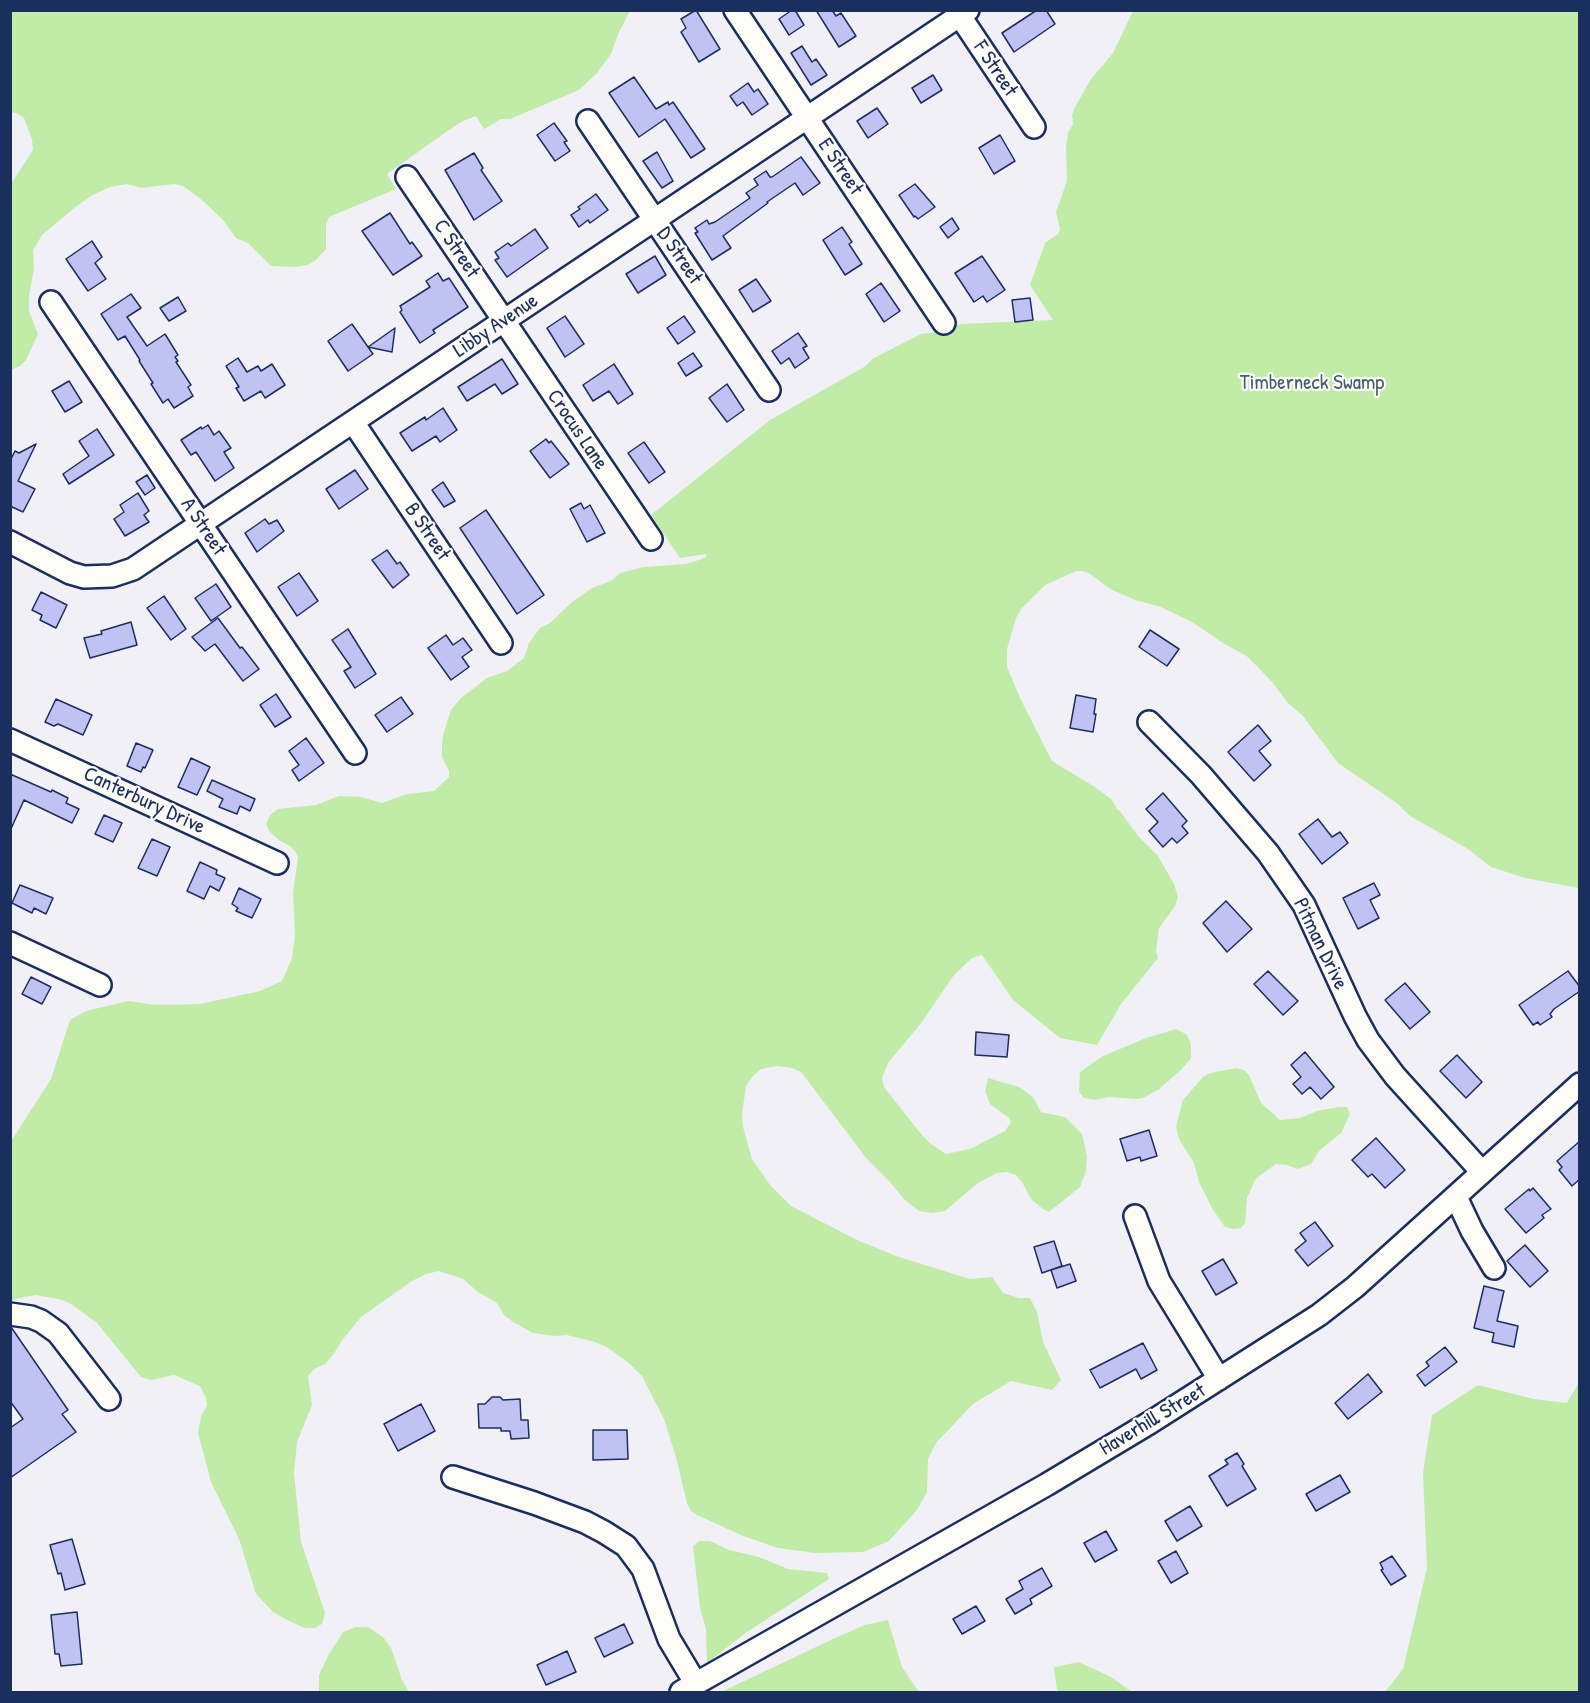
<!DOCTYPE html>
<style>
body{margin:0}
#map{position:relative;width:1590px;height:1703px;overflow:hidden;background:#f1f0f6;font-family:"Patrick Hand",sans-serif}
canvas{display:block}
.frame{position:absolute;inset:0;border:12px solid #1b2f5e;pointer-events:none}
</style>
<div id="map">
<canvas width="1590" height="1703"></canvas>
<div class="frame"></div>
</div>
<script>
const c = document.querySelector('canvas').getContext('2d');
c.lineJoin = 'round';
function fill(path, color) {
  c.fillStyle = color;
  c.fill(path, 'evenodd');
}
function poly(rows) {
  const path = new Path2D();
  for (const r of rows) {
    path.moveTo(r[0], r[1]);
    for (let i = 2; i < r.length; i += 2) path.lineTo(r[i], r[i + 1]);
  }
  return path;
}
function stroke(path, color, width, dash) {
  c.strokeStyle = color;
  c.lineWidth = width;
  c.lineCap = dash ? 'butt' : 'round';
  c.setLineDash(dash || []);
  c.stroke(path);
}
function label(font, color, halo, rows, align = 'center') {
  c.font = font + ' "Patrick Hand",sans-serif';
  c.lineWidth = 4.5;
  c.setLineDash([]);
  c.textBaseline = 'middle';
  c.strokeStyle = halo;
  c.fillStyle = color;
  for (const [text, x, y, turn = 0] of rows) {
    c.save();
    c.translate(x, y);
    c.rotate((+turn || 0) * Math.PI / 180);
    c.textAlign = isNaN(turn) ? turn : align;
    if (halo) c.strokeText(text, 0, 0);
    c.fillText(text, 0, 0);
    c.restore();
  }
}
fill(poly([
 [11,10,630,10,630,11,619,32,611,54,597,73,579,90,510,119,501,119,484,129,476,116,463,121,446,132,387,174,396,189,329,217,326,225,326,249,316,260,307,265,295,267,271,266,248,243,236,238,223,220,202,200,183,186,174,184,141,188,127,184,110,187,91,196,74,208,42,235,33,250,34,269,29,295,29,311,38,334,26,360,20,366,11,370,11,184,33,150,32,139,24,118,16,113,11,112],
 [1133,11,1579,11,1579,888,1525,878,1491,867,1468,849,1410,816,1398,804,1338,763,1303,716,1288,703,1272,682,1248,657,1223,643,1192,622,1161,607,1135,600,1110,589,1089,573,1082,571,1076,571,1045,585,1022,608,1016,618,1007,649,1007,667,1021,700,1052,761,1095,787,1112,800,1117,809,1120,811,1138,836,1158,856,1174,884,1178,897,1175,906,1159,928,1156,951,1158,958,1121,1004,1097,1045,1060,1038,1013,1000,982,955,972,958,954,975,922,1022,888,1063,882,1078,884,1087,921,1134,931,1144,946,1154,970,1149,1005,1131,1011,1122,1009,1118,990,1104,985,1091,988,1078,1019,1087,1033,1097,1041,1112,1065,1117,1082,1134,1087,1156,1086,1171,1080,1187,1049,1212,1043,1209,1031,1199,1022,1182,1016,1175,1007,1172,997,1173,978,1183,945,1211,932,1213,919,1211,904,1199,889,1181,867,1159,801,1072,792,1068,777,1066,761,1069,753,1076,746,1086,742,1114,743,1127,752,1159,770,1185,791,1206,857,1240,896,1256,970,1279,992,1277,1003,1293,1019,1298,1030,1298,1037,1312,1043,1342,1061,1380,1052,1390,1011,1381,973,1404,936,1443,928,1459,927,1492,917,1510,889,1541,863,1552,815,1553,778,1548,743,1536,697,1515,691,1511,687,1503,676,1457,664,1419,642,1376,630,1364,608,1348,595,1342,567,1335,555,1336,533,1333,513,1322,504,1315,497,1303,478,1292,463,1279,439,1271,426,1274,412,1281,361,1317,343,1339,333,1355,325,1364,314,1369,308,1376,312,1405,297,1442,294,1473,301,1542,325,1613,322,1624,314,1628,304,1628,287,1620,273,1612,256,1594,239,1539,211,1482,198,1433,201,1416,207,1406,206,1398,200,1386,174,1375,151,1380,141,1377,97,1323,71,1304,59,1299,35,1295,11,1300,10,1143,51,1079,70,1020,86,1011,128,1001,156,1005,200,1004,260,991,282,981,292,958,295,935,293,893,298,857,295,851,290,846,280,841,269,831,266,824,270,815,278,809,316,805,339,796,361,797,382,803,407,794,434,791,449,777,449,771,442,757,442,746,443,735,451,710,461,698,487,678,507,671,524,658,529,643,540,628,550,623,571,603,592,588,611,581,620,573,644,567,686,564,705,558,707,554,680,558,651,515,770,420,864,367,874,358,921,334,931,333,961,324,1053,320,1030,285,1045,243,1058,234,1060,230,1056,212,1067,181,1066,147,1068,133,1073,124,1072,115,1075,107,1091,79,1113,53],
 [1176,1029,1186,1034,1189,1039,1191,1045,1191,1058,1181,1070,1159,1089,1143,1098,1135,1099,1109,1097,1094,1100,1084,1098,1079,1092,1080,1072,1103,1056,1146,1038],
 [1237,1068,1244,1070,1249,1075,1261,1103,1280,1120,1300,1118,1317,1111,1339,1107,1347,1107,1350,1114,1341,1133,1319,1151,1311,1164,1298,1169,1287,1165,1276,1164,1259,1176,1255,1180,1247,1198,1245,1223,1241,1228,1234,1229,1225,1227,1213,1210,1199,1182,1194,1163,1179,1139,1176,1127,1183,1100,1203,1077,1210,1073],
 [1579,1382,1579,1692,1385,1692,1403,1669,1427,1568,1423,1473,1432,1415,1478,1385,1534,1399,1567,1403],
 [700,1541,710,1541,729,1550,759,1557,788,1569,827,1573,829,1579,747,1632,707,1663,706,1629,700,1608,693,1546],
 [888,1620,902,1667,919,1692,721,1692,833,1639,865,1625],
 [356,1627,368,1627,383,1637,391,1648,402,1680,409,1692,319,1692,319,1675,329,1654,343,1632],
 [1079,1662,1111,1677,1132,1692,1060,1692,1057,1690,1054,1667]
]), '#c0eca8');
const building = poly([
 [696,10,720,49,699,62,681,32,686,28,681,19,696,10],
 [792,10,795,10,804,25,789,35,779,19,792,10],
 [816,10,832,10,836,16,841,13,856,36,839,47,816,10],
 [1037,10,1046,10,1055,24,1014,52,1002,33,1037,10],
 [802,46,812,62,816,59,827,75,811,85,791,53,802,46],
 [933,75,942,90,921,103,912,88,933,75],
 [634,77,656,109,668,102,669,105,673,102,705,149,691,158,665,119,639,137,609,93,634,77],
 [748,83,754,92,758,89,768,104,752,115,743,102,737,106,730,96,748,83],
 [877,108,888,124,868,138,857,121,877,108],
 [554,123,567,141,564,142,570,151,555,161,537,135,554,123],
 [1000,135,1015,161,994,174,979,148,1000,135],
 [657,152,673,181,662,188,643,161,657,152],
 [474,153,483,168,481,170,502,201,474,220,445,170,474,153],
 [801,157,820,183,803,195,795,183,767,202,768,203,723,236,731,248,712,260,695,233,698,232,695,228,707,220,709,224,715,222,750,198,746,193,758,185,754,179,766,171,770,177,772,177,801,157],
 [915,184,935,207,918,219,915,216,914,217,899,195,915,184],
 [596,194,608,210,590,223,588,220,579,227,571,215,580,209,578,207,596,194],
 [390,213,410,244,412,242,422,256,393,275,362,231,390,213],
 [952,218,959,229,948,238,940,227,952,218],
 [842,227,852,242,849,244,862,264,845,275,823,240,842,227],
 [535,229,548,248,507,277,495,260,499,258,495,252,508,243,511,246,535,229],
 [92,241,102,257,95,263,106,279,88,291,66,259,92,241],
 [655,256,666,275,638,293,626,274,655,256],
 [982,256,1005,290,987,302,983,296,974,302,955,273,982,256],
 [438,273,443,281,449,278,468,307,433,330,435,333,420,343,400,312,402,310,400,306,430,287,426,281,438,273],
 [756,279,771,301,753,312,739,290,756,279],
 [881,283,900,311,884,322,866,294,881,283],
 [131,294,141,308,127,317,147,346,165,334,178,355,175,357,178,361,176,362,191,385,188,387,193,396,174,408,168,399,163,403,151,384,153,383,139,361,140,360,125,336,118,340,101,314,131,294],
 [178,297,186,311,169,321,160,308,178,297],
 [1030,298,1033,320,1015,322,1012,300,1030,298],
 [565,316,584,344,565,357,547,328,565,316],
 [684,316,695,332,678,344,667,328,684,316],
 [352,324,368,347,395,328,392,352,368,347,373,354,348,371,328,341,352,324],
 [798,333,807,346,803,348,809,358,795,368,789,358,781,364,772,351,798,333],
 [693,353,702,366,686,376,678,363,693,353],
 [238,358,247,372,258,366,261,371,272,364,285,385,265,398,261,391,244,401,236,388,239,387,226,366,238,358],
 [502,359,518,384,502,394,495,384,467,401,458,387,502,359],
 [614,364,633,394,618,404,609,391,593,401,583,385,614,364],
 [69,381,82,402,65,412,52,391,69,381],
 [727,384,744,410,727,422,709,398,727,384],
 [443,408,457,430,440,442,436,436,412,451,400,433,425,417,426,420,443,408],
 [208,425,214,435,219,431,231,448,224,452,234,468,215,481,196,452,191,455,181,440,201,427,202,429,208,425],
 [97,429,114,455,69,484,63,474,89,456,79,441,97,429],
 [546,439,549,443,551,441,569,464,550,478,530,451,546,439],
 [644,442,665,472,649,483,628,453,644,442],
 [36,444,18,481,35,489,23,512,10,506,10,461,15,451,19,453,36,444],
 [355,470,368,489,339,509,326,489,355,470],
 [147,475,155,488,145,495,136,482,147,475],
 [443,482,455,501,444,507,432,490,443,482],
 [138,493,149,511,144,515,149,522,125,536,114,519,124,512,120,505,138,493],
 [581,503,584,509,590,505,605,533,587,542,570,509,581,503],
 [486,510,544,595,517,614,460,528,486,510],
 [265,519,269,524,277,520,284,531,257,552,245,533,265,519],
 [387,550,397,564,400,562,409,575,393,588,372,560,387,550],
 [299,573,318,601,297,616,278,587,299,573],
 [216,584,231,607,211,621,195,598,216,584],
 [41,592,67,605,56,628,40,620,42,615,32,610,41,592],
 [164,596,186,629,171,640,147,608,164,596],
 [218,618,240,648,242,647,259,669,243,681,215,644,205,651,192,637,218,618],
 [131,622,137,645,90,658,84,638,102,634,101,631,131,622],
 [348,629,376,674,355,688,344,671,351,667,332,640,348,629],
 [1150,630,1179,649,1167,666,1139,647,1150,630],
 [446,635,453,645,463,638,472,650,462,657,469,667,451,680,428,648,446,635],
 [276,694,291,717,275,727,260,705,276,694],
 [1076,695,1096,699,1094,714,1096,714,1093,732,1070,728,1076,695],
 [401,697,413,714,387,732,375,715,401,697],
 [56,699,92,715,83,735,58,724,54,726,45,722,56,699],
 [1258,725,1271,741,1259,751,1271,765,1254,781,1228,752,1258,725],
 [306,738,324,763,299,781,292,770,299,765,289,751,306,738],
 [136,743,153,750,145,768,143,767,141,772,127,766,136,743],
 [191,758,210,767,197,795,178,787,191,758],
 [10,774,51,792,52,790,68,798,66,803,79,809,72,823,24,800,10,831,10,774],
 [212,780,255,799,250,811,240,806,237,814,219,807,223,799,207,791,212,780],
 [1163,793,1187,821,1182,826,1188,833,1177,843,1172,838,1163,847,1149,831,1158,822,1146,809,1163,793],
 [104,815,122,823,113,842,95,834,104,815],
 [1318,819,1332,837,1340,832,1348,843,1322,864,1299,834,1318,819],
 [152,839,170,847,157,876,138,868,152,839],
 [200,862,217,870,216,874,225,878,219,891,210,886,204,899,187,891,200,862],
 [1374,883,1380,895,1370,900,1379,918,1358,929,1343,898,1374,883],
 [20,885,53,898,46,914,34,908,32,913,12,903,20,885],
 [239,888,261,899,252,918,236,911,238,908,232,904,239,888],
 [1226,901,1252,929,1227,952,1203,923,1226,901],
 [1268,971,1298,1001,1283,1015,1254,984,1268,971],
 [1568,971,1580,987,1580,991,1554,1009,1550,1014,1552,1017,1540,1025,1538,1022,1533,1025,1519,1005,1568,971],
 [31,977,51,987,42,1004,22,994,31,977],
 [1405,983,1430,1012,1410,1029,1385,1000,1405,983],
 [976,1032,1009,1035,1007,1057,975,1055,976,1032],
 [1305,1052,1334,1087,1321,1099,1310,1087,1302,1094,1293,1084,1301,1077,1291,1065,1305,1052],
 [1457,1055,1482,1082,1466,1098,1440,1071,1457,1055],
 [1149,1130,1157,1156,1141,1161,1140,1157,1127,1161,1120,1139,1149,1130],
 [1376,1138,1405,1170,1385,1188,1372,1174,1368,1177,1352,1160,1376,1138],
 [1580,1141,1580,1179,1572,1186,1559,1170,1562,1167,1557,1161,1580,1141],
 [1533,1188,1551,1209,1542,1215,1544,1218,1526,1233,1505,1209,1529,1189,1530,1191,1533,1188],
 [1315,1222,1333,1246,1308,1266,1295,1250,1306,1241,1300,1233,1315,1222],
 [1054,1241,1062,1266,1042,1273,1034,1247,1054,1241],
 [1525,1245,1548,1271,1530,1287,1507,1261,1525,1245],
 [1223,1259,1237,1283,1216,1295,1202,1271,1223,1259],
 [1070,1264,1076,1281,1057,1288,1051,1270,1070,1264],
 [1484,1286,1504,1291,1497,1321,1518,1326,1514,1347,1492,1342,1494,1333,1474,1328,1484,1286],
 [11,1327,68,1410,62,1414,76,1432,10,1478,10,1428,23,1419,10,1401,11,1327],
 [1143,1343,1157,1370,1141,1379,1136,1369,1100,1388,1090,1370,1143,1343],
 [1445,1347,1457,1362,1425,1386,1417,1375,1429,1366,1426,1362,1445,1347],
 [1368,1374,1382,1392,1348,1419,1335,1403,1368,1374],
 [492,1397,500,1397,503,1400,520,1399,521,1420,528,1420,529,1438,511,1439,510,1431,501,1431,501,1428,479,1428,478,1404,485,1404,492,1397],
 [421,1404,435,1431,398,1451,384,1424,421,1404],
 [593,1430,627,1430,628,1459,593,1460,593,1430],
 [1237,1453,1244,1464,1242,1466,1256,1489,1227,1506,1209,1476,1228,1464,1225,1460,1237,1453],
 [1340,1475,1350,1492,1316,1511,1306,1494,1340,1475],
 [1190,1506,1202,1526,1177,1541,1165,1521,1190,1506],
 [1106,1531,1117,1550,1095,1562,1084,1543,1106,1531],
 [72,1539,85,1584,65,1590,61,1573,58,1574,50,1545,72,1539],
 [1176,1551,1188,1573,1171,1583,1158,1561,1176,1551],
 [1392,1556,1406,1576,1391,1585,1381,1570,1383,1569,1380,1563,1392,1556],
 [1042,1568,1052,1586,1030,1599,1032,1604,1015,1614,1006,1599,1023,1589,1019,1581,1042,1568],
 [976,1606,985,1621,962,1634,953,1619,976,1606],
 [77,1612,82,1664,61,1666,59,1654,55,1654,51,1615,77,1612],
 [624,1624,633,1643,604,1657,595,1638,624,1624],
 [567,1651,576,1672,546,1685,537,1665,567,1651]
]);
fill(building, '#c0c2f4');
stroke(building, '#1b2f5e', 1.5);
const minor = poly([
 [735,10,944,323],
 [956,10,1034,127],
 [588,121,769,390],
 [407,177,651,539],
 [51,302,355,753],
 [353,422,501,643],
 [10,542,70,573,84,577,112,576,133,569,968,10],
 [1149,722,1201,775,1268,853,1304,905,1355,1016,1368,1040,1395,1076,1482,1172],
 [10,740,277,863],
 [10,943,100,985],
 [1456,1197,1472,1231,1494,1268],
 [1135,1216,1159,1281,1219,1379],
 [10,1314,31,1317,41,1321,58,1333,109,1399],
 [453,1477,534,1503,585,1522,604,1532,626,1546,643,1569,669,1639,696,1684],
 [681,1692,1046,1485,1151,1422,1319,1315,1355,1287,1580,1084]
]);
stroke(minor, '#1b2f5e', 26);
stroke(minor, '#fdfcf7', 21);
label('21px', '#1b2f5e', '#fdfcf7', [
 ["F Street",995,69,56],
 ["E Street",840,167,56],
 ["C Street",456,249,56],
 ["D Street",679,256,56],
 ["Libby Avenue",496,326,-34],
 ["Crocus Lane",577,430,56],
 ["A Street",203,527,56],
 ["B Street",427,532,56],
 ["Canterbury Drive",144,801,25],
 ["Pitman Drive",1320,944,64],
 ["Haverhill Street",1153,1420,-31]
]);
label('21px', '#445e70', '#fdfcf7', [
 ["Timberneck Swamp",1312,383]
]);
</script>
